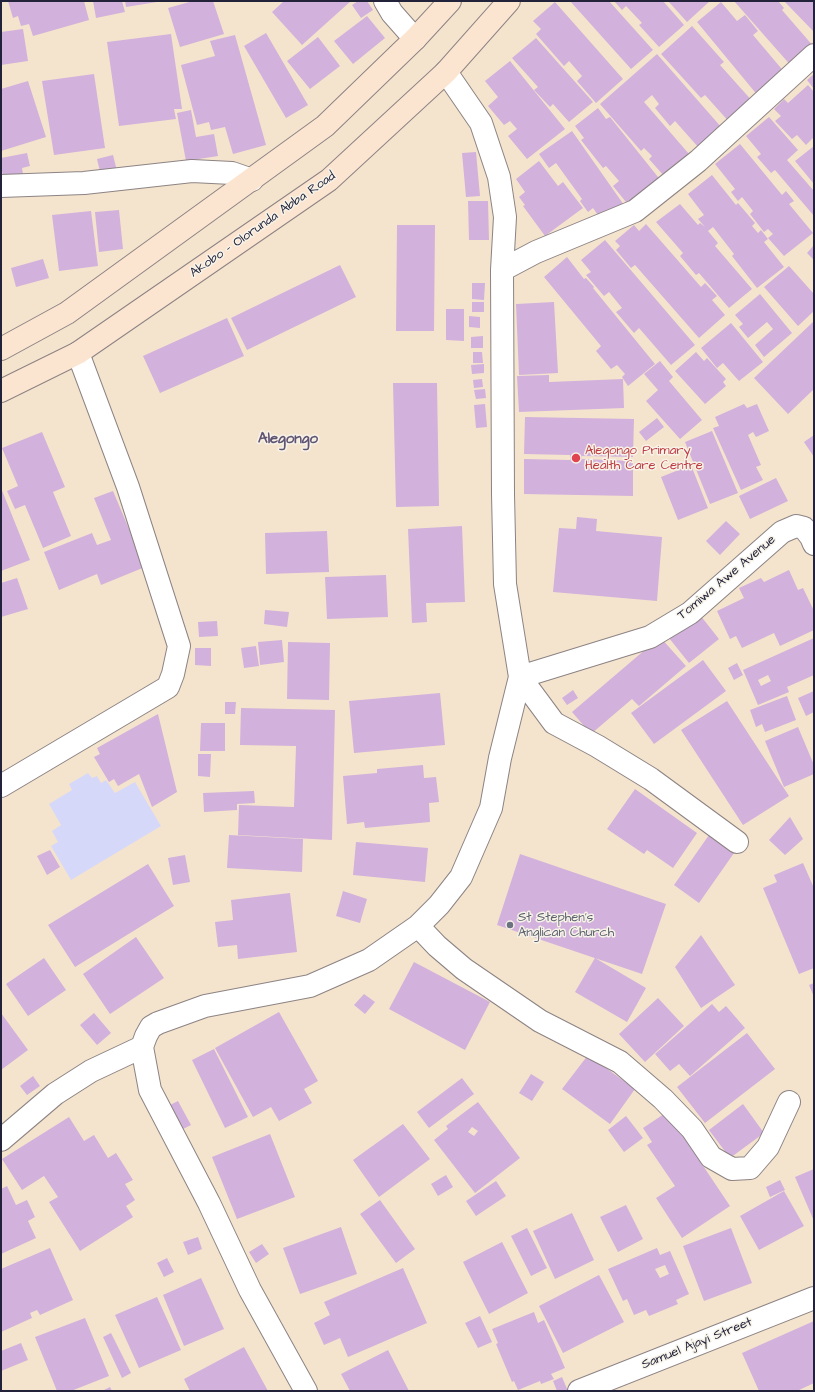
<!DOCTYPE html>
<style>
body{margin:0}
#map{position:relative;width:815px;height:1392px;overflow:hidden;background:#f5e4cd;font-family:"Architects Daughter",sans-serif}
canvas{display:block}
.frame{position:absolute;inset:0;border:2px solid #22223b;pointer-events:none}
</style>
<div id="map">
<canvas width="815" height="1392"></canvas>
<div class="frame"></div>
</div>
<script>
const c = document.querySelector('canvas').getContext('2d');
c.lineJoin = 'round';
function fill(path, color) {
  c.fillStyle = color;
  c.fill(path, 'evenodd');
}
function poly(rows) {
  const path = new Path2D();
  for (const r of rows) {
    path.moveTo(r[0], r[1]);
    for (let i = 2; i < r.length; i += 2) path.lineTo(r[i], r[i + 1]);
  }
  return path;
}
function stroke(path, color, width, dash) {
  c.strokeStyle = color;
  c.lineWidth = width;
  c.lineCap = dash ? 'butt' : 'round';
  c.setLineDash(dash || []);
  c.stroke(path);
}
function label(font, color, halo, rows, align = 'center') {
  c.font = font + ' "Architects Daughter",sans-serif';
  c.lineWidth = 3;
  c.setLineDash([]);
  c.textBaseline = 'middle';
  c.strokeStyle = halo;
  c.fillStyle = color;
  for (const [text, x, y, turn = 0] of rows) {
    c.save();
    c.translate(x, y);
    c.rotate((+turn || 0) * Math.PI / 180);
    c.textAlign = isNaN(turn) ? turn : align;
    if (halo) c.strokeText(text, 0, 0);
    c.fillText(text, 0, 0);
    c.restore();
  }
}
fill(poly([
 [88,773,92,778,97,776,101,783,106,780,115,793,135,782,161,826,71,880,51,846,58,842,52,831,61,825,49,804,72,790,69,784]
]), '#d6d8f9');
fill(poly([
 [8,1,84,1,89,20,33,36,29,24,21,26,18,16,13,18],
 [93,1,122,1,125,12,96,18],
 [125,1,157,1,157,2,126,7],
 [193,1,213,1,224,34,180,47,168,8],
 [284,1,351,1,302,45,272,12],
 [358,1,367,1,373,10,361,18,352,5],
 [570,1,609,1,653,50,631,69],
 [614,1,663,1,684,25,659,47,639,25,642,23,626,6,622,10],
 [668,1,710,1,687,22],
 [734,1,778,1,784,8,782,10,814,47,793,68],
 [784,1,814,1,814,32],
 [555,2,623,79,596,103,577,81,582,76,569,61,564,66,536,34,541,29,533,21],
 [721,2,737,21,745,15,758,31,753,35,786,74,759,97,697,22],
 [367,16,385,38,353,64,334,41],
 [692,26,724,62,720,65,754,103,731,124,705,95,701,98,661,54],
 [23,29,28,61,1,65,1,32],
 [266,33,308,105,286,118,244,46],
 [171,34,182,109,174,109,176,119,119,126,107,42],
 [235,35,266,145,233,154,225,127,211,130,209,122,197,125,181,65,215,56,210,41],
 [318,37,340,66,310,89,287,61],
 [536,38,593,102,569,122,553,104,550,107,534,90,538,87,512,58],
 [657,54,722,128,699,148,675,121,670,126,655,108,659,104,652,95,644,102,689,154,664,176,649,159,652,156,644,148,641,151,600,104],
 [510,61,565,129,527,159,508,136,517,129,510,121,504,125,488,106,498,97,485,81],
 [94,74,105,148,54,155,42,81],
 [814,74,814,89,807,80],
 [28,81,46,137,1,151,1,89],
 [808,85,814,92,814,137,806,145,797,135,792,139,775,121,781,116,774,109,784,99,788,103],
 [598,108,606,119,610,117,662,182,630,207,613,186,619,181,606,166,603,168,581,140,584,138,575,126],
 [191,110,196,137,214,134,218,156,186,161,177,113],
 [769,117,798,150,787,160,814,191,814,216,775,170,771,173,757,157,761,154,746,136],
 [572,131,624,205,602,221,593,208,588,212,580,201,582,199,556,163,549,168,539,154],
 [740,144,782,195,786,191,794,201,789,204,813,233,784,256,768,238,773,234,768,229,764,232,750,214,753,211,742,197,738,201,731,192,735,189,715,164],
 [814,146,814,184,795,161],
 [476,152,480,196,466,197,462,153],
 [27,153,30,166,22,168,24,180,4,183,2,171,1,171,1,158],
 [113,155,118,175,102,180,97,159],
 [539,161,558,186,563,182,583,208,545,236,523,206,525,205,519,197,525,192,516,179],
 [712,175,736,205,738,203,755,223,752,226,758,233,761,230,768,239,764,242,784,267,757,288,732,256,734,254,713,227,708,231,718,243,715,246,752,289,729,308,699,273,696,275,680,256,683,253,656,222,680,204,698,225,700,223,705,227,698,219,704,215,688,194],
 [468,201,488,201,489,240,469,240],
 [119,210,123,249,99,252,95,212],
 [91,211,98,266,59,271,52,215],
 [646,224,701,287,705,283,717,296,712,300,725,315,699,338,635,265,631,268,616,250,620,246,615,241,634,225,639,231],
 [397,225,435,225,434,331,396,331],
 [605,240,695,345,671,365,639,328,634,333,616,312,622,308,609,292,604,296,586,275,591,272,581,260],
 [814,245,814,260,807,253],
 [567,257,584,279,586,278,594,287,593,288,655,364,628,386,622,377,625,374,617,365,611,369,596,351,601,346,544,277],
 [43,259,49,278,16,287,11,268],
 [340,265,356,297,247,350,231,318],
 [789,266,814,294,814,311,798,326,764,287],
 [472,283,485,283,484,300,472,299],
 [760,294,792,333,764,357,755,345,773,329,767,322,748,338,739,327,743,324,735,315],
 [472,302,484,302,484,312,472,312],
 [554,302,558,373,519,375,516,304],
 [446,309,464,309,464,341,446,340],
 [469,316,480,317,480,328,469,327],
 [227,318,244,356,160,393,143,356],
 [814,321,814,389,788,414,754,378],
 [731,323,763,362,739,381,723,363,717,368,701,348],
 [483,336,483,348,471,348,471,337],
 [473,352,482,352,483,363,473,363],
 [696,352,704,361,707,358,726,379,723,382,726,386,705,404,675,371],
 [660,361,673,377,669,381,702,420,680,439,646,401,658,390,644,374],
 [484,364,484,373,472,374,471,365],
 [549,375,549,382,623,379,624,408,519,412,517,376],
 [482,379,483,387,474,388,473,380],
 [393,383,437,383,439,506,396,507],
 [485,389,486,398,476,399,474,390],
 [485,404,487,427,476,428,474,405],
 [744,404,747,408,757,404,769,431,756,437,753,432,748,435,761,465,756,467,763,480,741,490,713,428,719,426,715,417],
 [525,417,634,419,633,457,582,456,582,459,633,461,633,496,524,494,524,459,570,460,570,455,524,454],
 [657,418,664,427,646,441,639,432],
 [712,431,738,493,710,504,685,442],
 [42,432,65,487,53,492,71,536,43,548,25,505,15,509,7,491,18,486,2,448],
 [814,435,814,457,804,442],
 [691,465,708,508,678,520,661,477],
 [776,478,788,501,750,519,739,496],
 [1,488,30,560,1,571],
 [113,491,145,567,101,585,97,574,59,590,44,552,92,533,97,545,111,540,94,498],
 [577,517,597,519,596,531,662,537,657,601,553,592,559,528,576,529],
 [726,521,740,534,720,555,706,541],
 [462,526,465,602,426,603,427,622,412,623,408,529],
 [327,531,329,572,266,574,265,533],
 [789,570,798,590,803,588,814,611,814,630,780,646,774,633,742,648,736,636,730,639,717,611,744,598,739,588,761,578,764,582],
 [386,575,388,617,327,619,325,577],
 [17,578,28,609,1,617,1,583],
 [265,610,289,612,287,627,264,624],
 [700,615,719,639,689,663,669,638],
 [217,621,218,636,199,637,198,622],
 [660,637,686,666,639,706,632,699,591,734,572,712],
 [814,638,814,675,787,687,789,692,758,705,743,670],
 [768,675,771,681,761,686,758,680],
 [282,640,284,662,260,665,258,642],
 [288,642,330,643,329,700,287,699],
 [256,646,259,666,244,668,241,648],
 [195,648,211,648,211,666,195,665],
 [703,660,726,691,654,744,631,713],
 [737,663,743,675,734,680,728,668],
 [573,690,578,698,567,705,562,698],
 [814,691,814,712,806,716,798,698],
 [440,693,445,745,354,753,349,701],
 [787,696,796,720,765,732,762,724,756,727,750,710],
 [727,701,789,796,743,825,681,730],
 [225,702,236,702,235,714,225,714],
 [241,708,335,710,332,840,238,835,239,805,294,807,296,746,240,745],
 [158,714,177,792,152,807,139,774,118,786,114,779,109,782,94,757,100,754,97,748],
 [201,723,225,723,225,751,200,751],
 [798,727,814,765,814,774,784,787,765,741],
 [198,754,211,754,210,777,198,776],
 [423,765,424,778,436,777,439,802,429,803,430,822,365,828,364,822,347,824,343,776,377,773,377,769],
 [635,789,697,833,673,868,647,850,644,854,607,829],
 [254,791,255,803,237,804,237,810,204,812,203,793],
 [790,817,803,839,785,855,769,840],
 [229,835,303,839,302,872,227,868],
 [709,835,734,853,699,903,674,885],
 [356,842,428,848,425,882,353,875],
 [50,850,60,867,47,875,37,856],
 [520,854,666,904,642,974,497,925],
 [185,855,190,882,173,885,168,858],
 [803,863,814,888,814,968,799,974,763,888,777,882,774,875],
 [148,864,174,906,75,967,48,925],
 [343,891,367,899,360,923,336,916],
 [290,893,297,952,238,959,237,945,218,947,215,922,233,920,231,900],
 [701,935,735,985,701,1008,675,967],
 [136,937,164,978,110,1014,83,974],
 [44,958,66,990,28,1016,6,984],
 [595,958,646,988,627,1022,575,992],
 [414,962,490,1002,465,1050,389,1009],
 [814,983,814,997,809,985],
 [364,994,375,1002,365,1014,354,1005],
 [658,998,684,1026,645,1062,619,1034],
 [712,1004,719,1012,726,1006,745,1028,690,1076,679,1064,670,1071,655,1054],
 [279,1012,318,1081,304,1089,312,1103,279,1121,271,1107,253,1117,215,1048],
 [1,1013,28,1050,1,1070],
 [94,1013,111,1033,97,1045,80,1025],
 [747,1033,775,1069,705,1123,677,1087],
 [214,1049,248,1117,225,1128,192,1060],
 [588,1055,635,1089,610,1124,562,1089],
 [531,1074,544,1082,532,1101,519,1093],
 [33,1076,40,1086,27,1095,20,1086],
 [462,1078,474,1094,429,1128,417,1112],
 [178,1101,191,1125,179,1131,166,1107],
 [478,1102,520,1158,475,1193,434,1140,448,1129,446,1126],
 [472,1127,478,1131,474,1136,468,1132],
 [743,1104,764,1133,730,1158,709,1130],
 [667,1112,730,1206,682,1238,656,1198,675,1186,647,1145,652,1142,643,1128],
 [626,1116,643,1138,624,1152,608,1130],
 [69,1117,84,1141,94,1135,108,1158,116,1153,133,1180,125,1184,135,1200,126,1206,133,1217,80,1251,49,1202,58,1197,44,1176,22,1190,2,1159],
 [403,1124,430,1159,379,1197,353,1160],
 [270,1134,295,1197,237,1219,212,1157],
 [814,1169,814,1221,795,1177],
 [446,1175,453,1187,438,1196,431,1184],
 [780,1180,785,1190,770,1197,766,1187],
 [496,1181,506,1196,476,1216,466,1201],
 [7,1186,16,1205,27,1200,35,1217,28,1221,36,1238,1,1254,1,1189],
 [784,1191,804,1226,759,1250,740,1216],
 [380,1200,415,1249,396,1263,360,1214],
 [626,1205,643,1239,618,1252,600,1217],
 [572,1213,594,1260,555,1279,533,1231],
 [341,1227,357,1274,300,1294,283,1248],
 [527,1228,547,1268,531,1276,511,1236],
 [731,1228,752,1283,704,1301,683,1246],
 [198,1237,202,1249,188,1255,183,1242],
 [502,1242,528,1293,489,1314,463,1262],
 [262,1244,269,1254,256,1263,249,1252],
 [50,1248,73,1300,40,1315,37,1310,30,1313,32,1318,1,1332,1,1269],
 [657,1248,660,1255,670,1251,689,1294,676,1300,678,1304,649,1316,646,1310,634,1315,627,1299,623,1301,608,1269],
 [665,1265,669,1274,660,1278,655,1269],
 [167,1258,174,1272,164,1277,157,1263],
 [403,1268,427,1323,348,1357,340,1338,324,1345,314,1323,330,1315,324,1302],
 [599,1275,624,1322,563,1353,539,1306],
 [201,1278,224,1329,184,1346,163,1295],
 [157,1297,181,1350,139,1368,115,1315],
 [534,1312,538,1323,544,1320,565,1368,551,1374,554,1379,541,1384,540,1381,518,1390,514,1381,512,1382,496,1344,498,1343,492,1329],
 [480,1316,492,1342,478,1348,465,1323],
 [85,1318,109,1376,71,1391,57,1391,35,1337],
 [814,1321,814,1383,797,1391,759,1391,742,1353],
 [111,1333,131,1373,122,1378,103,1337],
 [21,1343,28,1360,1,1371,1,1351],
 [244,1347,268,1391,190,1391,184,1379],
 [388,1350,409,1391,350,1391,341,1374],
 [562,1377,568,1391,557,1391,553,1381],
 [110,1387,112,1391,102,1391]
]), '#d2b1dc');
const minor = poly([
 [385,1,392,13,415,39],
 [1,186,84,183,192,171,232,173,252,180],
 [502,270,536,252,635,211,698,161,814,55],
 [1,786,168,687,173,674,179,646,128,487,78,353],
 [737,842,651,779,597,746,554,723,520,677,650,637,690,613,782,532,796,526,804,528,811,537,814,544],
 [418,926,437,946,464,969,540,1021,620,1062,663,1099,692,1129,711,1157,732,1169,750,1168,768,1147,789,1102],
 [1,1140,55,1094,91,1071,142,1047],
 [306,1391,250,1290,209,1203,150,1090,142,1047,146,1036,151,1027,158,1023,205,1006,310,986,369,960,418,926,439,905,461,877,491,808,500,758,520,677,505,584,503,494,502,270,505,217,499,177,481,123,446,72],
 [579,1391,814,1298]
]);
const secondary = poly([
 [1,349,67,313,325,126,415,39,450,1],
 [1,391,78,353,329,180,446,72,509,1]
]);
stroke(minor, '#8c8384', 24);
stroke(secondary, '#8c8384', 24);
stroke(minor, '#fff', 22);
stroke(secondary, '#fce5d0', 22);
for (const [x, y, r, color] of [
 [576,458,5,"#e0444e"],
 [510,925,4,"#6b7280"]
]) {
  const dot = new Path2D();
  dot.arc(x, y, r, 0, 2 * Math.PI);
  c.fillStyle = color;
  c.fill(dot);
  stroke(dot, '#f7f3e8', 1.5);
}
label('13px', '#22223b', '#f7f3e8', [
 ["Akobo - Olorunda Abba Road",263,225,-35],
 ["Tomiwa Awe Avenue",727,578,-40],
 ["Samuel Ajayi Street",697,1344,-22]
]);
label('13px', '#be3a42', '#f7f3e8', [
 ["Alegongo Primary",585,451],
 ["Health Care Centre",585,466]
], 'left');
label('13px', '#5b616d', '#f7f3e8', [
 ["St Stephen's",518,918],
 ["Anglican Church",518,933]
], 'left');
label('bold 15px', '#605473', '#f7f3e8', [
 ["Alegongo",288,440]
]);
</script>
